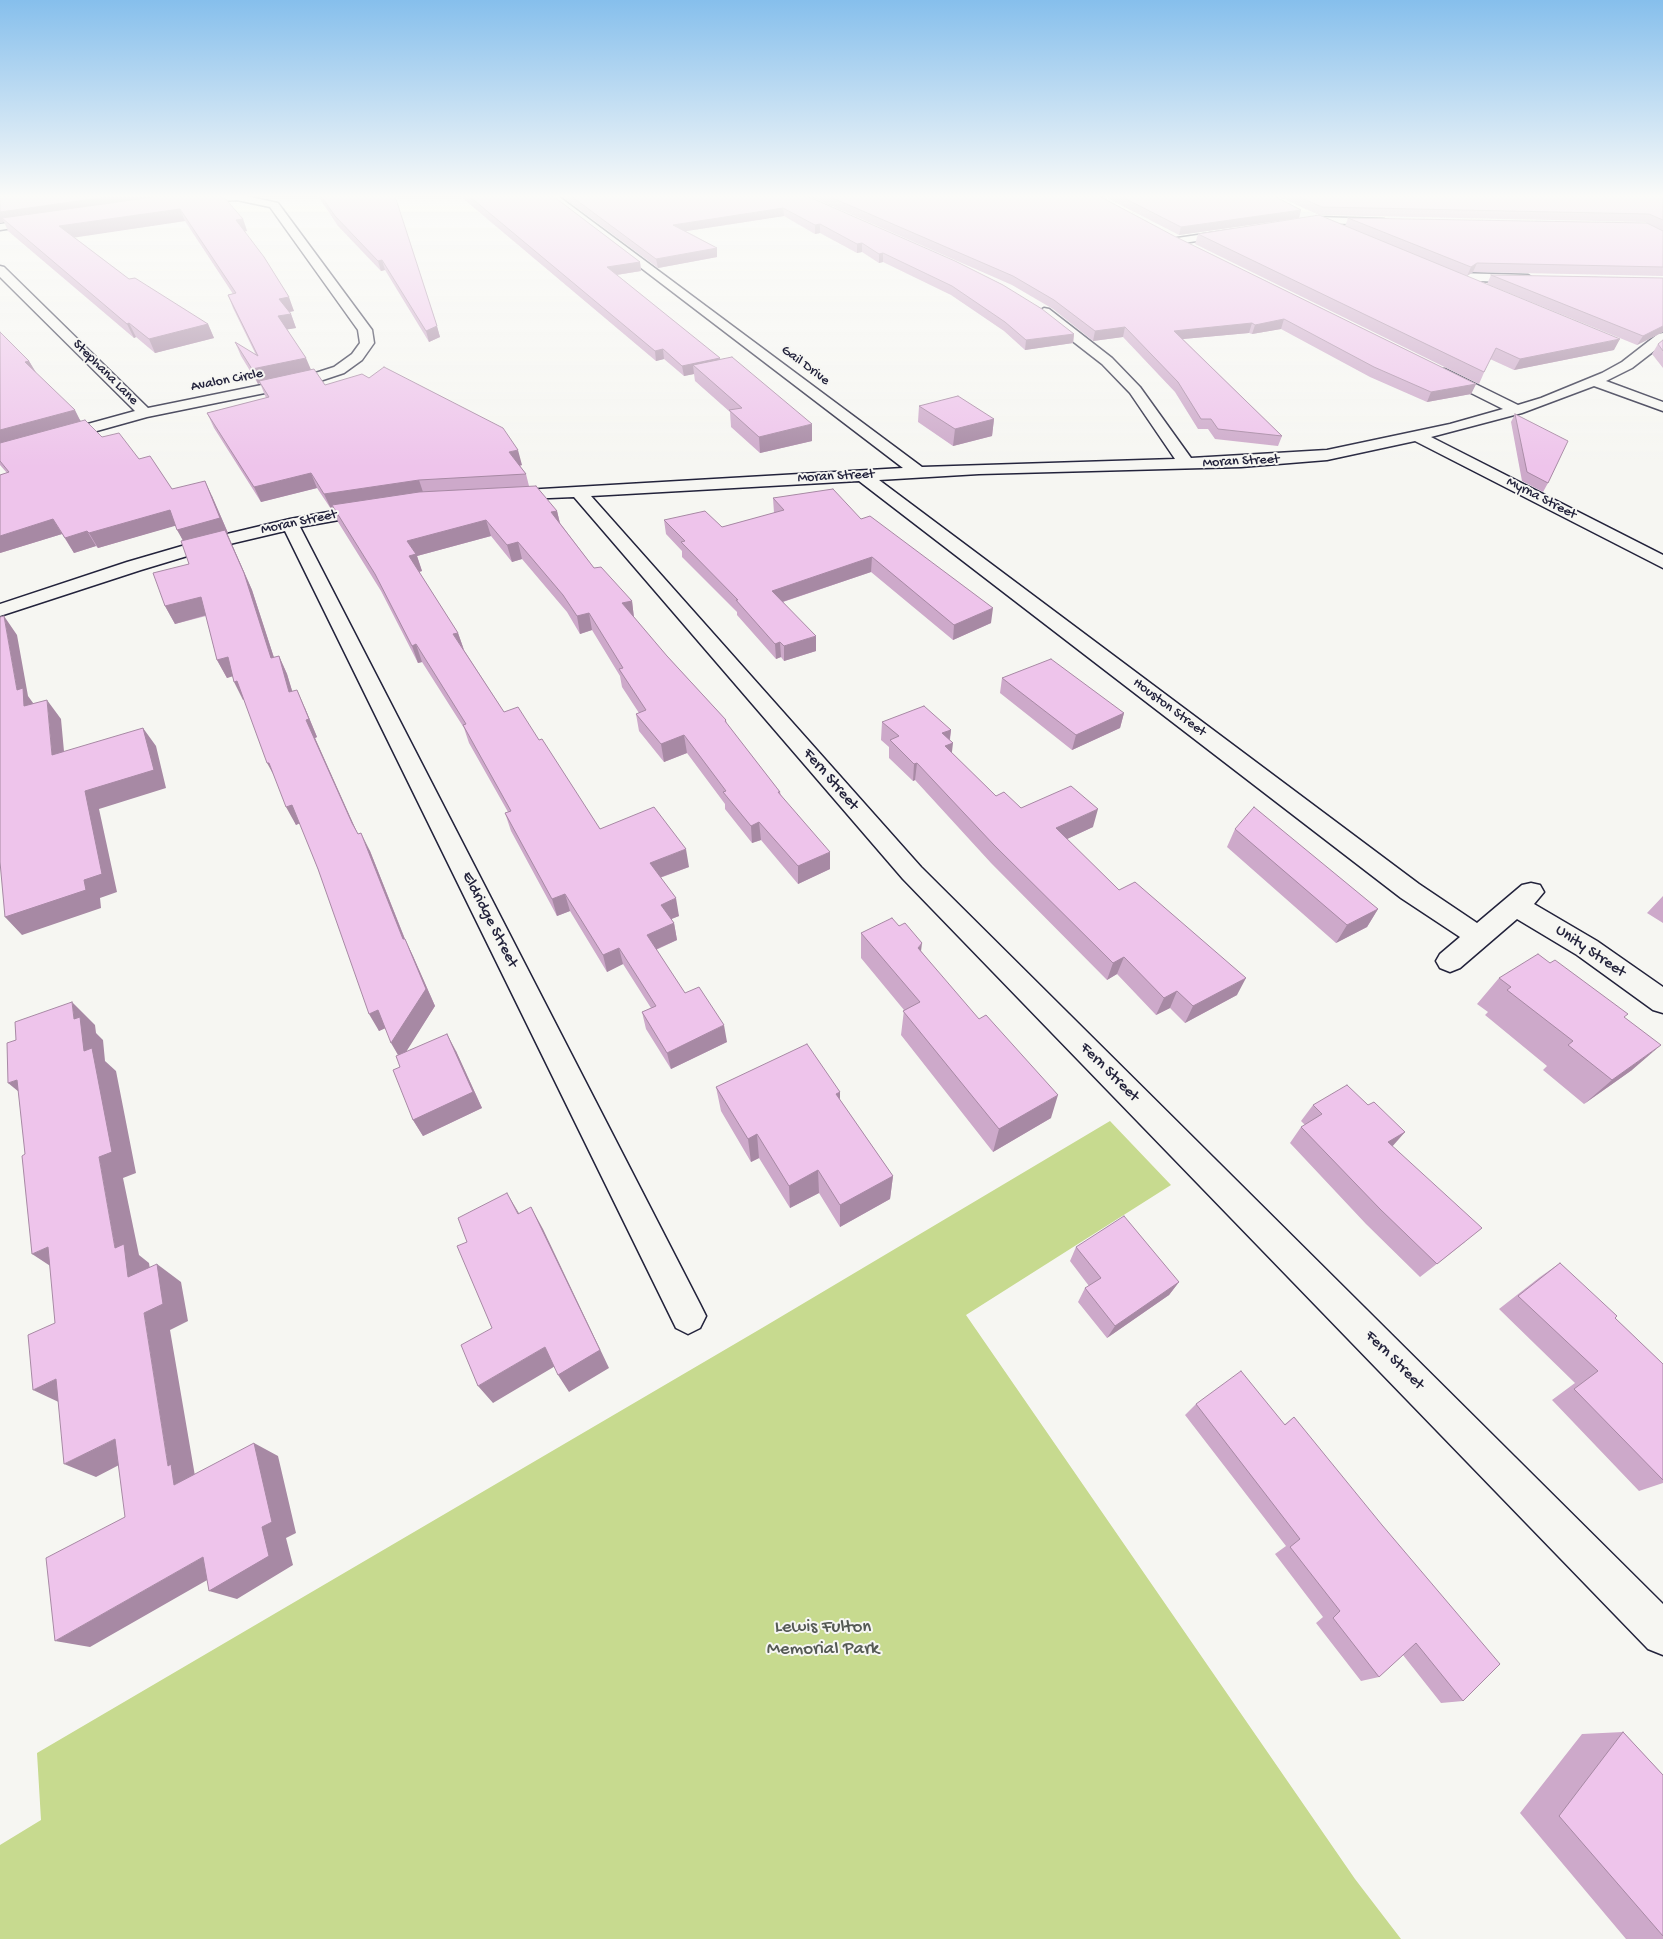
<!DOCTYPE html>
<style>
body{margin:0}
canvas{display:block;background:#f6f6f2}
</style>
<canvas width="1663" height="1939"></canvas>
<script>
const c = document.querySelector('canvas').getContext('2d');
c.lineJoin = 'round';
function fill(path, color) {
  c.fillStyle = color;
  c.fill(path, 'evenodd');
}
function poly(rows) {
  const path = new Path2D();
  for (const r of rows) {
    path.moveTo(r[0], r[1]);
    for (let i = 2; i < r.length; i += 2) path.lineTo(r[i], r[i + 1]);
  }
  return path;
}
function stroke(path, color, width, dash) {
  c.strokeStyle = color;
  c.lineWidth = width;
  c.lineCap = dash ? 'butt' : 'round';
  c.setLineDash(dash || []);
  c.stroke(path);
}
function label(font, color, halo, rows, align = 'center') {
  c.font = font + ' "Gochi Hand",sans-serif';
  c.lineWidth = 4;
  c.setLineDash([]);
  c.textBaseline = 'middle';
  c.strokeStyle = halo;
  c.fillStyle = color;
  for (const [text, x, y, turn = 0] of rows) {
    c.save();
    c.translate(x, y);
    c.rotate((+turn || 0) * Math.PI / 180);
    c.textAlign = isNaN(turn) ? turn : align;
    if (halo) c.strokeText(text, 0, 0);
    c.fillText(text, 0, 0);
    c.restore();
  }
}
fill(poly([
 [1110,1121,1171,1185,966,1315,1355,1879,1401,1939,0,1939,0,1845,41,1820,37,1753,762,1328]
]), '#c7da8f');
const minor = poly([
 [207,196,246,196,278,203,372,330,374,343,362,360,344,373,314,383,147,417,0,458,0,448,135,411,0,277,0,266,4,267,148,408,306,376,334,367,352,354,360,343,358,330,270,207,237,200,189,203,184,200,189,197,207,196],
 [547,196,558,196,922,467,1175,459,1130,393,1102,364,1039,315,1038,312,1044,308,1049,309,1112,358,1140,387,1191,458,1327,450,1450,424,1503,409,1435,375,1433,372,1435,369,1445,369,1518,405,1541,398,1602,373,1622,362,1658,334,1663,333,1663,344,1632,368,1606,381,1663,402,1663,411,1594,386,1522,413,1431,437,1663,555,1663,568,1415,441,1327,460,1241,467,979,474,879,480,1419,884,1477,923,1522,885,1531,883,1540,885,1544,892,1534,904,1597,941,1663,987,1663,1013,1653,1010,1577,955,1517,919,1460,968,1450,972,1440,968,1436,961,1440,954,1460,937,1401,898,859,481,591,496,921,867,1663,1604,1663,1655,1648,1649,903,879,574,497,501,500,499,496,501,492,507,491,903,468,547,196],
 [1317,217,1384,219,1389,222,1384,225,1317,223,1295,227,1290,224,1291,222,1317,217],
 [42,218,46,219,46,223,0,230,0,224,42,218],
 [1232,230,1237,233,1236,235,1177,244,1171,241,1177,238,1232,230],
 [1457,273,1528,275,1534,279,1528,283,1453,280,1451,277,1453,274,1457,273],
 [372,504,378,505,381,509,378,513,300,527,700,1304,706,1316,700,1328,688,1334,676,1328,285,531,217,547,141,570,0,616,0,604,127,562,206,539,290,519,372,504]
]);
stroke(minor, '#22223b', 3);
fill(minor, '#f6f6f2');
fill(poly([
 [0,196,223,196,243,219,247,231,244,232,294,311,289,312,291,314,296,328,287,329,311,370,325,385,522,465,520,466,526,474,529,486,557,511,560,523,594,568,632,601,634,618,667,656,726,720,727,724,780,792,781,795,830,869,798,884,761,840,752,843,725,809,725,804,687,753,664,762,639,731,636,714,639,713,622,687,620,676,592,630,580,634,567,612,522,559,512,562,491,536,417,556,422,571,419,572,458,633,464,650,504,712,539,740,600,829,689,867,660,878,679,916,671,919,674,923,677,940,656,950,685,993,727,1042,671,1069,646,1029,642,1012,651,1008,623,964,607,972,570,911,557,916,511,831,505,813,508,812,469,743,464,728,422,662,418,663,381,591,338,522,333,509,331,509,317,488,261,502,214,428,207,413,266,398,260,383,258,384,241,356,235,342,256,355,233,308,228,295,233,294,185,221,74,237,129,279,208,324,214,338,155,353,136,337,134,338,8,231,4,222,0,223],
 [318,196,395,196,440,337,429,342,385,270,381,271,338,226],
 [460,196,553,196,640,262,641,271,617,275,720,359,812,441,760,453,731,427,730,412,695,381,694,374,684,376,664,359,656,361],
 [561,196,807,196,1074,334,1073,343,1025,350,1004,331,951,295,883,262,879,263,862,252,857,253,820,233,815,234,784,216,686,231,717,248,717,257,658,268],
 [809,196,1099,196,1174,236,1476,384,1471,394,1427,402,1370,377,1281,329,1252,334,1249,333,1183,339,1282,436,1278,446,1215,439,1208,429,1198,429,1175,392,1123,337,1093,341,1053,309,1012,285],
 [1103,196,1274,196,1301,210,1299,218,1179,235],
 [1277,196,1663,196,1663,276,1473,272,1467,276,1614,350,1514,370,1490,359,1479,384,1195,244,1198,234,1345,226,1348,218,1657,228,1645,222,1319,215],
 [1491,275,1663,278,1663,332,1637,345,1487,284],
 [0,332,29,361,35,372,81,421,102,437,139,459,172,489,212,496,228,533,227,533,252,590,274,658,279,656,287,674,292,691,305,708,317,737,315,738,357,833,370,851,405,939,413,956,435,1006,405,1052,456,1051,482,1108,423,1136,413,1120,400,1067,398,1055,385,1028,379,1031,318,869,300,823,296,825,244,700,232,676,227,678,217,660,206,616,175,624,165,606,189,564,183,541,176,525,98,548,96,546,74,553,62,534,0,553,0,475,7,473,0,465],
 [1663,340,1663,368,1652,354,1658,344],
 [919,406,994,419,992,436,953,446,918,422],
 [1515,414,1548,483,1543,492,1522,481,1511,422],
 [773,498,861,519,991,623,953,640,871,572,783,602,816,651,784,661,781,657,776,659,737,615,737,612,682,557,682,551,666,534,664,520,722,527,774,513],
 [1002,678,1124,713,1120,728,1072,750,1000,693],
 [882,722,951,730,950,740,952,753,996,796,1021,808,1093,827,1067,839,1119,890,1237,995,1185,1023,1170,1008,1156,1015,1117,974,1107,980,991,863,915,780,913,781,889,758,889,747,881,740],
 [1235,829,1378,909,1367,927,1336,943,1227,847],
 [1663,896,1663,923,1647,913],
 [861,933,921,951,1051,1118,993,1152,901,1035,904,1010,861,958],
 [1499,978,1625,1018,1632,1070,1584,1104,1543,1070,1547,1066,1485,1015,1488,1012,1477,1004],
 [716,1087,840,1092,840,1100,893,1176,890,1199,840,1227,819,1193,790,1208,759,1158,751,1162,721,1111],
 [1313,1105,1368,1105,1405,1132,1392,1146,1465,1242,1420,1277,1366,1224,1290,1143,1301,1127,1305,1125,1301,1121],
 [1076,1247,1179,1282,1169,1295,1107,1338,1078,1302,1085,1288,1089,1286,1070,1261],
 [1560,1263,1615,1318,1663,1364,1663,1483,1639,1491,1552,1400,1575,1383,1499,1309,1540,1277],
 [1196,1404,1285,1424,1294,1417,1463,1701,1441,1703,1403,1655,1379,1677,1361,1681,1316,1623,1323,1617,1275,1554,1286,1546,1185,1415],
 [1623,1732,1663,1775,1663,1939,1626,1939,1520,1813,1582,1734]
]), '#cda9ca');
fill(poly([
 [114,196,180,196,2,218,4,222,0,223,0,212],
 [783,208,784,216,674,233,673,225],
 [180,209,185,221,65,239,59,226],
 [1301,210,1299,218,1179,235,1181,227],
 [243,219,247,231,240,232,236,220],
 [820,224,820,233,815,234,815,225],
 [862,243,862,252,857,253,857,244],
 [717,248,717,257,658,268,656,259],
 [883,253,883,262,879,263,879,254],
 [382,260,385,270,381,271,378,261],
 [640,262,641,271,609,276,607,267],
 [1477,263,1473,272,1467,276,1471,267],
 [289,297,294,311,284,313,279,299],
 [291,314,296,328,284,330,278,316],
 [1284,319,1281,329,1252,334,1255,325],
 [129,323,136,337,134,338,127,324],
 [1252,323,1249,333,1172,340,1174,331],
 [208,324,214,338,155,353,149,339],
 [437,326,440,337,429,342,426,331],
 [1663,326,1663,332,1637,345,1643,336],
 [1125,327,1123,337,1093,341,1095,331],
 [1074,334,1073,343,1025,350,1026,340],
 [1620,339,1614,350,1514,370,1520,359],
 [663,349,664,359,656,361,655,351],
 [306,358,312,372,259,381,260,383,258,384,252,369],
 [720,358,721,368,693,365,694,374,684,376,682,366],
 [29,361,37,374,25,362],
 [1476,384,1471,394,1427,402,1431,392],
 [75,410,82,424,0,446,0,430],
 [994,419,992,436,953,446,955,429],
 [812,424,812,441,760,453,759,437],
 [518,450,522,465,513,467,509,452],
 [311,473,317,488,261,502,254,487],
 [419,480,424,495,332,505,333,509,331,509,324,494],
 [205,481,212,496,228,533,227,533,252,590,280,676,185,544,177,530],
 [170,510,178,525,98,548,89,533],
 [557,511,561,528,551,512],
 [53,519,62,534,0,553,0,536],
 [486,520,491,536,417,556,422,571,415,573,409,556,407,541],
 [87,531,96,546,74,553,65,538],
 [518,542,522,559,512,562,507,545],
 [872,557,871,572,773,605,772,591],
 [201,597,210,614,175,624,165,606],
 [632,601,634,618,622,603],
 [993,608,991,623,953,640,954,625],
 [589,613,592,630,580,634,577,616],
 [4,616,17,635,28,696,36,707,24,706,17,690],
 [458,633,464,650,453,634],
 [816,636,816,651,784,661,784,646],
 [780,642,781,657,776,659,775,644],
 [416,644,422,662,418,663,412,646],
 [279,656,287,674,298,710,289,692],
 [228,657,237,675,227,678,217,660],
 [237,681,247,699,243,700,234,682],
 [297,690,305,708,317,737,315,738,361,841,352,823,306,720],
 [47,700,61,719,66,773,52,755],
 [1124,713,1120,728,1072,750,1076,735],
 [143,728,156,746,166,788,99,809,117,892,100,898,101,908,22,935,5,917,85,791],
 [951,730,949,744,953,743,951,760,943,764,942,733],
 [684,735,687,753,664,762,661,744],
 [267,763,269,763,277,781],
 [917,763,915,780,913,781,914,764],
 [292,805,302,822,296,825,286,807],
 [1098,809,1093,827,1052,846,1056,828],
 [759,822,761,840,752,843,751,826],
 [361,833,370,851,412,957,403,939],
 [686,849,689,867,653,880,650,863],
 [830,852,830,869,798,884,798,866],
 [565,894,570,911,557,916,552,899],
 [676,898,679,916,664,922,661,905],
 [1378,909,1367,927,1336,943,1347,925],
 [674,923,677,940,650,952,647,935],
 [405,939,413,956,435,1006,401,1060,391,1043],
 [922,943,919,968,918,948],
 [619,948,623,964,607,972,603,955],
 [1124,957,1117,974,1107,980,1113,963],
 [1246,978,1237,995,1185,1023,1193,1006],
 [1177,991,1170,1008,1156,1015,1164,998],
 [72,1002,95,1025,96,1033,103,1040,105,1061,116,1071,136,1173,123,1178,139,1255,149,1263,154,1295,128,1277,115,1248,99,1157,84,1051,74,1019],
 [378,1010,388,1027,379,1031,369,1014],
 [724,1025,727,1042,671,1069,667,1053],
 [447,1034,456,1051,482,1108,423,1136,413,1120],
 [1661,1045,1632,1070,1584,1104,1612,1080],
 [17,1080,35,1105,8,1083],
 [840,1092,840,1116,836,1094],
 [1058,1095,1051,1118,993,1152,999,1129],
 [1405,1132,1391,1148,1388,1142],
 [757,1134,759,1158,751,1162,748,1139],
 [818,1170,819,1193,790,1208,789,1186],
 [893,1176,890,1199,840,1227,840,1205],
 [507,1193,520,1215,518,1214],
 [531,1207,543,1229,609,1368,569,1392,558,1375],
 [48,1247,61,1273,32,1254],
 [157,1264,181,1282,188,1321,170,1330,195,1476,174,1485,168,1466,144,1313],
 [1179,1282,1169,1295,1107,1338,1115,1326],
 [545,1347,557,1365,493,1403,478,1386],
 [56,1379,65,1405,33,1390],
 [115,1439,144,1452,96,1477,64,1464],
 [254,1443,278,1456,296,1533,286,1538,293,1565,237,1599,209,1591,262,1527],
 [203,1557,230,1567,90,1647,55,1641]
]), '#a789a4');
const building = poly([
 [0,196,114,196,0,212,0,196],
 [161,196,223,196,243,219,236,220,264,257,289,297,279,299,291,314,278,316,306,358,252,369,235,342,258,356,228,295,236,293,180,209,59,226,129,279,135,278,208,324,149,339,129,323,127,324,2,218,161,196],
 [321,196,395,196,437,326,426,331,382,260,378,261,335,216,321,196],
 [469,196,553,196,640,262,607,267,720,358,682,366,663,349,655,351,469,196],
 [571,196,807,196,955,261,1003,285,1042,309,1074,334,1026,340,1005,322,952,286,883,253,879,254,862,243,857,244,820,224,815,225,783,208,673,225,717,248,656,259,571,196],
 [828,196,1099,196,1174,236,1476,384,1431,392,1374,367,1284,319,1255,325,1252,323,1174,331,1282,436,1218,429,1211,419,1201,419,1178,382,1125,327,1095,331,1054,300,1013,276,828,196],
 [1120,196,1274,196,1301,210,1181,227,1120,196],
 [1297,196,1663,196,1663,220,1649,214,1322,207,1297,196],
 [1319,215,1620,339,1520,359,1496,348,1484,372,1198,234,1319,215],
 [1348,218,1647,223,1663,231,1663,267,1477,263,1471,267,1348,218],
 [1491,275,1663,278,1663,326,1643,336,1491,275],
 [0,332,29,361,25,362,75,410,0,430,0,332],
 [1663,340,1663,351,1658,344,1663,340],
 [732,357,812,424,759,437,729,410,742,408,693,365,732,357],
 [384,367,503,428,518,450,509,452,526,474,419,480,324,494,311,473,254,487,207,413,269,397,259,381,314,369,325,385,362,374,369,378,384,367],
 [958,396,994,419,955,429,919,406,958,396],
 [1515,414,1568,441,1548,483,1527,472,1515,414],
 [85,420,102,437,119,433,139,459,150,456,172,489,205,481,220,518,177,530,170,510,89,533,87,531,65,538,53,519,0,536,0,475,9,472,0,461,0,443,85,420],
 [536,486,557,511,551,512,594,568,601,567,632,601,622,603,667,656,726,720,725,721,780,792,778,792,830,852,798,866,759,822,751,826,723,792,726,791,684,735,661,744,636,714,646,710,619,669,623,668,589,613,577,616,563,595,518,542,507,545,486,520,407,541,416,554,409,556,458,633,453,634,504,712,518,707,539,740,542,739,600,829,654,807,686,849,650,863,676,898,661,905,674,923,647,935,685,993,699,987,724,1025,667,1053,642,1012,656,1006,619,948,603,955,565,894,552,899,505,813,511,811,463,725,466,724,416,644,412,646,375,574,332,505,419,492,536,486],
 [833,489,861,519,870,516,993,608,954,625,872,557,772,591,816,636,784,646,780,642,775,644,736,600,738,600,681,542,685,541,664,520,705,511,722,527,784,510,773,498,833,489],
 [225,530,244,573,271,658,279,656,289,692,297,690,309,719,306,720,352,823,358,834,361,833,403,939,405,939,426,989,391,1043,378,1010,369,1014,318,869,292,805,286,807,269,763,267,763,237,681,234,682,228,657,217,660,201,597,165,606,153,573,189,564,181,541,225,530],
 [4,616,17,690,23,688,24,706,47,700,52,755,143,728,154,770,85,791,102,874,84,880,86,890,5,917,0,862,0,617,4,616],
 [1051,659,1124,713,1076,735,1002,678,1051,659],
 [924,706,951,730,942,733,953,743,945,746,996,796,1004,792,1021,808,1071,786,1098,809,1056,828,1119,890,1135,882,1246,978,1193,1006,1177,991,1164,998,1124,957,1113,963,994,845,917,763,914,764,890,740,899,736,882,722,924,706],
 [1254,807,1378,909,1347,925,1235,829,1254,807],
 [892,918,899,926,905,923,922,943,918,948,979,1019,986,1015,1058,1095,999,1129,903,1011,920,1002,861,933,892,918],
 [1538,954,1550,963,1555,960,1628,1014,1624,1017,1661,1045,1612,1080,1568,1045,1573,1041,1507,990,1511,987,1499,978,1538,954],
 [72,1002,74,1019,80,1017,84,1051,92,1048,112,1152,99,1157,115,1248,124,1244,128,1277,157,1264,163,1304,144,1313,168,1466,171,1464,174,1485,254,1443,272,1522,262,1527,269,1556,209,1591,203,1557,55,1641,46,1558,125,1517,115,1439,64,1464,56,1379,33,1390,28,1335,55,1323,48,1247,32,1254,22,1156,25,1154,17,1080,8,1083,7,1043,16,1040,15,1022,72,1002],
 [447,1034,473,1092,413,1120,393,1070,400,1067,396,1056,447,1034],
 [807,1044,840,1092,836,1094,893,1176,840,1205,818,1170,789,1186,757,1134,748,1139,716,1087,807,1044],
 [1347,1085,1368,1105,1374,1102,1405,1132,1388,1142,1482,1228,1437,1264,1380,1209,1301,1127,1322,1114,1313,1105,1347,1085],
 [507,1193,518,1214,531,1207,600,1350,558,1375,545,1347,478,1386,461,1345,492,1328,457,1246,467,1242,458,1218,507,1193],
 [1124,1216,1179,1282,1115,1326,1085,1288,1101,1278,1076,1247,1124,1216],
 [1560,1263,1617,1316,1615,1318,1663,1364,1663,1480,1574,1389,1598,1371,1518,1296,1560,1263],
 [1241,1371,1285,1425,1294,1417,1382,1525,1500,1664,1463,1701,1416,1643,1379,1677,1333,1618,1340,1611,1290,1547,1300,1539,1196,1404,1241,1371],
 [1623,1732,1663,1775,1663,1936,1559,1816,1623,1732]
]);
fill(building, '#eec4eb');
stroke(building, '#a789a4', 1);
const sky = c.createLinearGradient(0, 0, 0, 467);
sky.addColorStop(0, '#86bfec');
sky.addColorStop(0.42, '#fbfbf9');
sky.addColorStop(1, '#fbfbf900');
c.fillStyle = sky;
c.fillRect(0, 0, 1663, 467);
label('14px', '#22223b', '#f6f6f2', [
 ["Gail Drive",805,366,37],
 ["Stephana Lane",105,373,45],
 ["Avalon Circle",227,381,-11],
 ["Moran Street",1241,462,-3],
 ["Moran Street",836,477,-3],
 ["Myrna Street",1541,499,27],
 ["Moran Street",299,523,-12],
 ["Houston Street",1169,708,37]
]);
label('16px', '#22223b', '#f6f6f2', [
 ["Fern Street",830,780,49],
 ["Eldridge Street",489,920,63],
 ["Unity Street",1590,952,34],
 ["Fern Street",1109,1073,45],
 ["Fern Street",1394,1361,45]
]);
label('19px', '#545954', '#f6f6f2', [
 ["Lewis Fulton",823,1628],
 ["Memorial Park",823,1650]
]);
</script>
